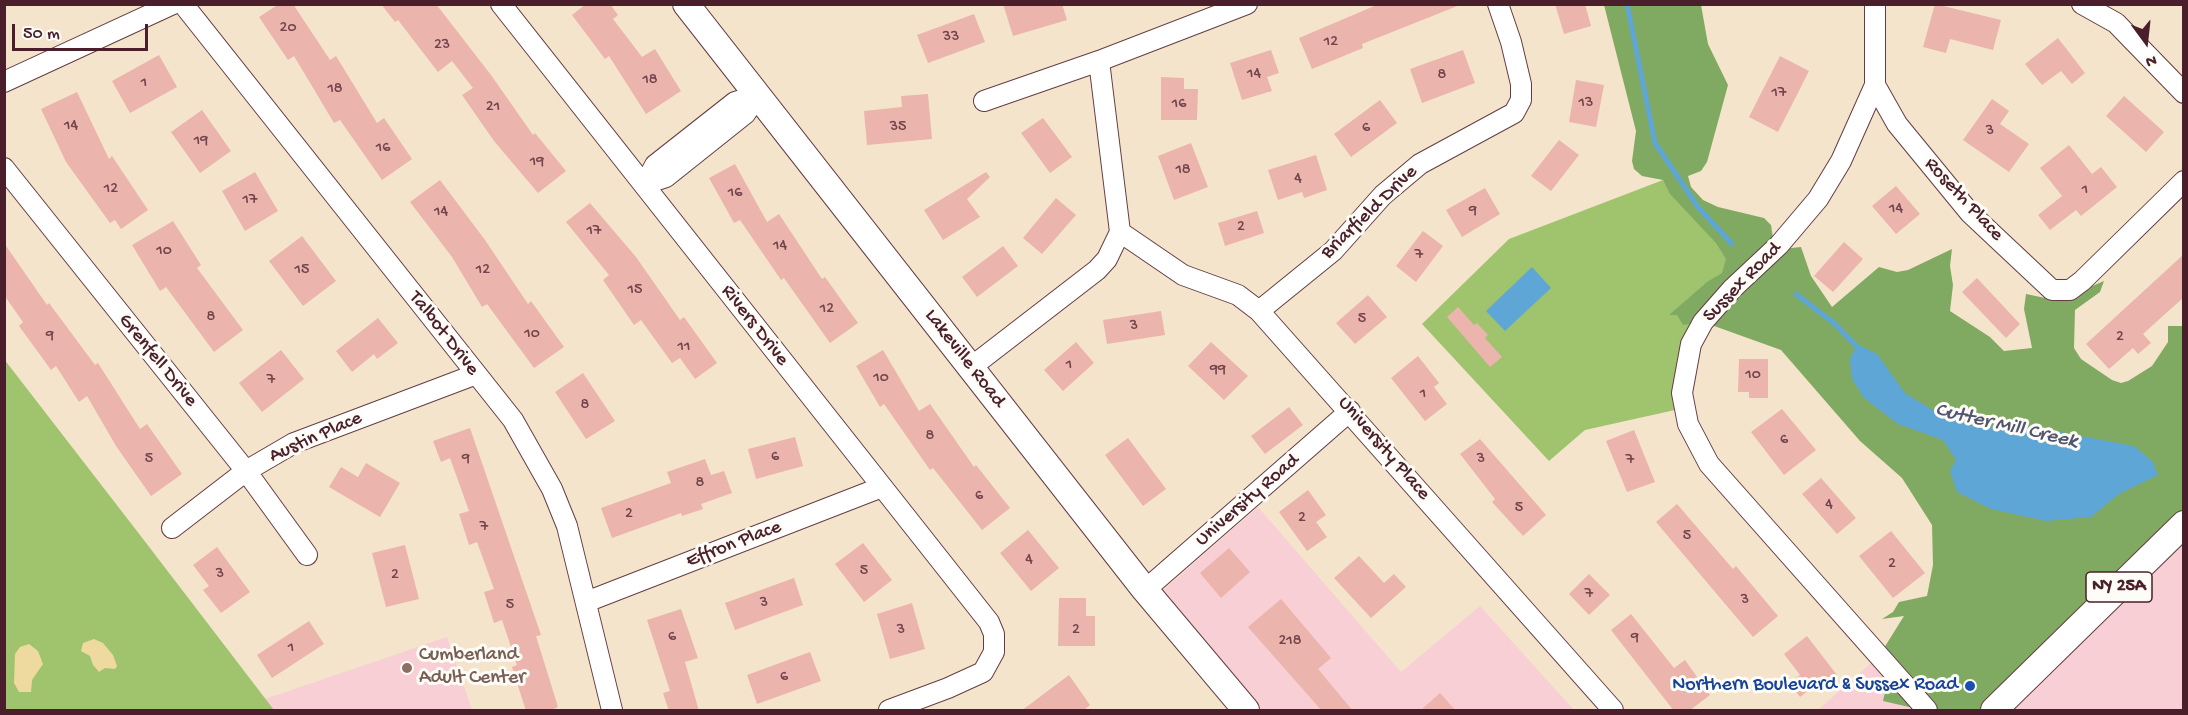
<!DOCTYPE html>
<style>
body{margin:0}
#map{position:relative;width:2188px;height:715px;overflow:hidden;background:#f5e4cc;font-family:"Gochi Hand",sans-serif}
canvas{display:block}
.frame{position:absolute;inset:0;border:6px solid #4a1f2b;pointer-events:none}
.north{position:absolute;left:2116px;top:12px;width:60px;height:60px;-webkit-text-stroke:4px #fdfcf7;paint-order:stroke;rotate:165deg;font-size:16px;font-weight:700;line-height:24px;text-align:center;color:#4a1f2b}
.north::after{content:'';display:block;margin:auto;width:21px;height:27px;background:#4a1f2b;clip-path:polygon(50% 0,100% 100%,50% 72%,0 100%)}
.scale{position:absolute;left:12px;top:24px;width:136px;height:27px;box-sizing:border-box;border:3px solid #4a1f2b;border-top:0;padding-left:8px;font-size:18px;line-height:21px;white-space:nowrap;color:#4a1f2b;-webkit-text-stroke:4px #fdfcf7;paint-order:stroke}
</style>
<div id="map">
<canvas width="2188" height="715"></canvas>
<div class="frame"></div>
<div class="north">N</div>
<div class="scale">50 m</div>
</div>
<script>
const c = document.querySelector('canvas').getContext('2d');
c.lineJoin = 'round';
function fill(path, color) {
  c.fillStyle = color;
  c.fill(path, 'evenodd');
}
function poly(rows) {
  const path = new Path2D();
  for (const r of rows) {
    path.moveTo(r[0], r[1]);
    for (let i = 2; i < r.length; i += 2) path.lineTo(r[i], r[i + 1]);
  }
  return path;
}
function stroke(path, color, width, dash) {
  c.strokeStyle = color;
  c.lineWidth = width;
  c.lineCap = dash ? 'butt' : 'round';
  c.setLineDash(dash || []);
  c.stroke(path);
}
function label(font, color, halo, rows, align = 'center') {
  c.font = font + ' "Gochi Hand",sans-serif';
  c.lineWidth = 6;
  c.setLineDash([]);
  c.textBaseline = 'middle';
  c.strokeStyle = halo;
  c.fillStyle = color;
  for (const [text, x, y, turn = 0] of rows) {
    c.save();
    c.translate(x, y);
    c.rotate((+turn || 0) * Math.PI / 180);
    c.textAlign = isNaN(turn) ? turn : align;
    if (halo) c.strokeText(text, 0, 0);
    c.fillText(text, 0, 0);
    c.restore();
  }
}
fill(poly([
 [1258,507,1401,672,1480,606,1574,710,1246,710,1153,599],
 [2183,524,2183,710,1994,710],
 [447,637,472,710,274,710,265,699],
 [1879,656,1927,710,1818,710]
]), '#f7cfd4');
fill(poly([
 [1663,180,1750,272,1703,322,1684,408,1585,430,1549,461,1422,324,1509,239],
 [4,359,140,535,274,710,5,710]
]), '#a0c46e');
fill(poly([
 [1604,5,1701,5,1708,44,1728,85,1707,162,1701,171,1688,176,1691,187,1703,200,1718,207,1764,218,1771,225,1773,238,1782,249,1801,247,1811,276,1832,307,1879,267,1897,272,1908,270,1952,249,1950,266,1953,285,1950,311,1990,337,2004,351,2032,348,2024,309,2026,294,2050,299,2076,293,2104,281,2100,292,2075,310,2074,348,2081,359,2112,380,2121,383,2128,381,2152,366,2168,342,2168,326,2183,326,2183,524,1994,710,1922,710,1883,701,1888,679,1879,656,1904,616,1882,619,1893,612,1899,602,1927,596,1933,565,1932,525,1902,478,1860,441,1781,350,1703,322,1683,325,1677,315,1669,315,1707,282,1722,273,1726,259,1716,243,1670,194,1663,180,1642,176,1634,169,1632,161,1636,131]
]), '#80aa61');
fill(poly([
 [94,639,103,643,113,655,117,666,115,669,105,668,99,672,93,665,90,656,81,651,83,643],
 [29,644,38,651,43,664,32,680,31,692,19,692,14,683,15,654,20,647]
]), '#eeda9e');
fill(poly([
 [1532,267,1551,288,1505,331,1486,311],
 [1857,344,1877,354,1905,393,1942,416,1977,426,2039,428,2134,446,2153,462,2158,475,2119,494,2091,517,2046,521,1991,509,1957,492,1950,471,1956,460,1943,440,1898,424,1864,398,1852,379,1850,359]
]), '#5ea6d5');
stroke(poly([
 [1627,4,1655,143,1698,207,1732,244],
 [1796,294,1835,324,1860,350]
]), '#5ea6d5', 5);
fill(poly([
 [279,4,293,4,330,60,336,56,377,123,384,118,412,159,382,180,340,120,334,123,294,56,288,60,259,17],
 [381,4,436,4,491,75,533,135,535,133,566,171,538,193,494,141,462,95,473,88,452,61,438,72,398,20,395,22],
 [586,4,610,4,618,15,613,19,642,57,655,49,681,91,646,114,609,56,605,59,572,15],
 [1003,4,1062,4,1067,20,1013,36],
 [1379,4,1460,5,1362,44,1363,48,1312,69,1299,38],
 [1555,4,1585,4,1591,26,1564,34],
 [1935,4,2001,20,1993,50,1950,39,1946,53,1923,47],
 [974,14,985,42,928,63,917,35],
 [2058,38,2085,73,2072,84,2061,71,2042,85,2025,64],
 [1271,50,1279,73,1267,77,1272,91,1242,100,1230,63],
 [1463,50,1475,83,1422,103,1410,69],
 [159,55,177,87,130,113,112,81],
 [1780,56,1809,71,1778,132,1749,117],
 [1161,77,1184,78,1184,89,1198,89,1197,120,1161,120],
 [1576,80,1604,85,1596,127,1569,122],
 [77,92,109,159,112,156,148,210,121,229,115,220,110,223,66,162,41,109],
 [928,94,932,139,867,145,864,111,902,107,901,96],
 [2124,96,2164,132,2146,152,2106,116],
 [1992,99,2009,111,2000,124,2029,144,2009,172,1963,140],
 [1380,100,1397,123,1351,157,1334,134],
 [202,110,231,151,200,173,171,132],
 [1043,118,1072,157,1050,173,1021,133],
 [1559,140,1579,155,1551,191,1531,176],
 [1191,143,1208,187,1174,200,1158,156],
 [2069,145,2092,174,2101,167,2117,187,2081,216,2076,210,2050,230,2038,215,2062,196,2040,168],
 [1316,155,1327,190,1304,198,1302,192,1278,200,1268,170],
 [735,164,767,222,779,214,822,279,825,277,858,323,830,343,784,278,781,280,740,220,734,223,709,178],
 [255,172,278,211,245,231,222,191],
 [986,172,990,177,967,199,980,217,943,240,924,210],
 [440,180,485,240,528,304,531,301,564,347,534,368,487,304,482,307,452,257,410,202],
 [1896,186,1920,214,1896,234,1872,206],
 [1485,188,1500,214,1462,237,1446,210],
 [1056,198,1076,215,1042,254,1023,238],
 [590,203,636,257,680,320,684,317,717,363,695,379,680,358,672,363,641,320,634,325,603,280,609,275,566,222],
 [1257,211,1264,233,1225,246,1218,223],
 [173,221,201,265,197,268,243,330,214,352,166,287,160,291,132,245],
 [1423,231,1443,246,1416,282,1396,266],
 [302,236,336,281,303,306,269,261],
 [1844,242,1863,259,1833,292,1814,276],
 [4,243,47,305,49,303,95,365,98,363,140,429,147,424,182,474,151,496,116,446,87,396,79,402,56,366,51,370,19,326,23,322,4,295],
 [1003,246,1018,266,977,297,962,277],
 [2184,254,2184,297,2143,334,2151,343,2138,354,2133,348,2109,369,2086,344],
 [1977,278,2020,324,2006,338,1962,292],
 [1368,295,1387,317,1355,344,1336,323],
 [1458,307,1474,325,1477,323,1488,335,1485,338,1502,357,1490,367,1447,317],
 [1161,311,1165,335,1107,344,1103,320],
 [378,318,398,343,377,359,374,354,352,372,336,351],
 [1076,342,1094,363,1063,391,1044,370],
 [1211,342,1248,376,1224,400,1188,366],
 [281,350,304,379,262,412,239,383],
 [883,350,919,411,930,404,974,467,976,465,1010,508,982,530,933,468,930,470,884,404,880,407,856,366],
 [1418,356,1439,383,1434,387,1447,404,1425,421,1391,378],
 [1739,359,1768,359,1768,398,1749,398,1749,392,1738,392],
 [583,373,615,421,586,439,555,392],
 [1289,407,1303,425,1265,454,1251,436],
 [1782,409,1816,450,1784,475,1751,432],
 [470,428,541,635,536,636,558,707,549,711,526,711,512,667,517,665,502,620,494,623,484,592,494,589,477,542,469,545,459,514,469,511,450,458,441,462,433,441],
 [1634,430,1655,482,1627,492,1606,441],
 [795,437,803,466,756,479,748,449],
 [1128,438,1166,489,1143,506,1105,455],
 [1480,439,1546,515,1523,536,1492,502,1495,499,1460,454],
 [705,459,711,475,724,471,732,493,701,504,703,509,682,516,681,513,612,538,601,508,671,483,667,472],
 [366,463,400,483,380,517,329,487,341,467,358,477],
 [1821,478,1856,518,1837,534,1802,494],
 [1308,490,1326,515,1316,522,1327,537,1307,551,1279,512],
 [1677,504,1733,569,1736,566,1778,616,1753,637,1656,522],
 [1028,530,1059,568,1031,591,1000,553],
 [1891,531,1925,573,1893,598,1859,556],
 [863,543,892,580,864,602,835,564],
 [405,545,419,599,386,607,372,553],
 [217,547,250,592,221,613,203,590,209,586,193,565],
 [1229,548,1250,572,1221,598,1200,573],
 [1359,556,1384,583,1394,574,1406,587,1371,618,1334,578],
 [1589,574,1610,595,1589,615,1569,594],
 [794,578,803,605,735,630,725,603],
 [1059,598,1086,598,1086,616,1095,616,1095,646,1058,646],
 [1281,599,1331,658,1318,669,1353,711,1322,711,1248,627],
 [912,603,925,649,890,659,877,614],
 [681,609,698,658,685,662,699,711,669,711,663,693,670,691,647,620],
 [1631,614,1674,668,1685,660,1710,695,1689,711,1674,711,1611,630],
 [309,621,324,644,272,678,257,655],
 [1807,636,1837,675,1816,691,1813,687,1800,697,1789,683,1800,675,1784,654],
 [810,652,821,681,757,704,747,675],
 [1069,675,1090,705,1083,711,1021,711],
 [1440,693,1456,711,1420,711]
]), '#ebb4ad');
const minor = poly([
 [183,4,513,420,552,489,567,526,612,710],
 [501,4,989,622,994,634,994,652,983,672,948,688,889,710],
 [1875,4,1875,85,1841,161,1818,199,1779,245,1732,289,1703,322,1691,344,1682,393,1688,424,1709,464,1927,710],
 [2082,4,2116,23,2184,93],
 [4,82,173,4],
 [1875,85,1897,124,1970,213,2052,290,2070,290,2082,281,2184,181],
 [758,95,745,114,666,177,645,184,655,165,735,102,758,95],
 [984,101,1099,61,1247,4],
 [4,168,246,471,307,555],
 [1120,232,1183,275,1238,295,1259,311,1613,710],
 [1259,311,1333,251,1383,195,1420,164,1514,113,1521,100,1521,84,1511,42,1498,4],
 [970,368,1097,270,1107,259,1120,232,1099,61],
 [172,528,246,471,294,443,474,375],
 [1145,590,1350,411],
 [586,602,882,487]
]);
const major = poly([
 [686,4,1145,590,1246,710],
 [1994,710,2184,524]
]);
stroke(minor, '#643d43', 22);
stroke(major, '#643d43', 28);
stroke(minor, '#fff', 20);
stroke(major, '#fff', 26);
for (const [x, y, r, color] of [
 [407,668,6,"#8d6e63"],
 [1970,686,6,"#1a4fb4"]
]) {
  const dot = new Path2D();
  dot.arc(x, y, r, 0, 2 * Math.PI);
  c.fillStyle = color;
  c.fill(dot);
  stroke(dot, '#fdfcf7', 2);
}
label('16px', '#72444c', null, [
 ["20",288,29],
 ["33",951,38],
 ["12",1331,43],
 ["23",442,46],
 ["14",1254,75],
 ["8",1442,76],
 ["18",650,81],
 ["1",144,84],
 ["18",335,90],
 ["17",1779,94],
 ["13",1586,104],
 ["16",1179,105],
 ["21",493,108],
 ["14",71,127],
 ["35",898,128],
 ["6",1366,129],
 ["3",1990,132],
 ["19",201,142],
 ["16",383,149],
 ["19",537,163],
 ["18",1183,171],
 ["4",1298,180],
 ["12",111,190],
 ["1",2085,191],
 ["16",735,194],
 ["17",250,201],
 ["14",1896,210],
 ["9",1473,212],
 ["14",441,213],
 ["2",1241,228],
 ["17",594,232],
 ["14",780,247],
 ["10",164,252],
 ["7",1419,256],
 ["15",302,271],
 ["12",483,271],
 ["15",635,291],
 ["12",827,310],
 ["8",211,318],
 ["5",1362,320],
 ["3",1134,327],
 ["10",532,335],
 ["9",50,337],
 ["2",2120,338],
 ["11",684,348],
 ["1",1069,366],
 ["99",1218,371],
 ["10",1753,376],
 ["10",881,379],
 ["7",271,381],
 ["1",1423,395],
 ["8",585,406],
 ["8",930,437],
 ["6",1784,441],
 ["6",775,458],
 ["5",149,460],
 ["9",466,460],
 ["3",1481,460],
 ["7",1630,461],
 ["8",700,484],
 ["6",979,497],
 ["4",1829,506],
 ["5",1519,509],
 ["2",629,515],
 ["2",1302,519],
 ["7",484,528],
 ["5",1687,537],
 ["4",1029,561],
 ["2",1892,565],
 ["5",864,572],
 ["3",220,575],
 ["2",395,576],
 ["7",1589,595],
 ["3",1745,601],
 ["3",764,604],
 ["5",510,606],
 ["3",901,631],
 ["2",1076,631],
 ["6",672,638],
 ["9",1635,639],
 ["218",1290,642],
 ["1",291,649],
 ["6",784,678]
]);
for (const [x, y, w] of [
 [2119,587,66]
]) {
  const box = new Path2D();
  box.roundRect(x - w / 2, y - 15, w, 30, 4.5);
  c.fillStyle = '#fdfcf7';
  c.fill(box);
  stroke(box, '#4a1f2b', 1.5);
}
label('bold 18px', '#4a1f2b', null, [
 ["NY 25A",2119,587]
]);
label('20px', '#4a1f2b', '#fdfcf7', [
 ["Roseth Place",1963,200,47],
 ["Briarfield Drive",1370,213,-44],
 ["Sussex Road",1743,283,-46],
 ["Rivers Drive",754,326,52],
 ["Talbot Drive",443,334,52],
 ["Lakeville Road",964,359,52],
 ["Grenfell Drive",157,361,51],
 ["Austin Place",316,438,-24],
 ["University Place",1383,449,49],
 ["University Road",1248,501,-41],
 ["Effron Place",734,545,-21]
]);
label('20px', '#785e54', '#fdfcf7', [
 ["Cumberland",419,656],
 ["Adult Center",419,679]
], 'left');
label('20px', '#164399', '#fdfcf7', [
 ["Northern Boulevard & Sussex Road",1958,686]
], 'right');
label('italic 21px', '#52556f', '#fdfcf7', [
 ["Cutter Mill Creek",2006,427,13]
]);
</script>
